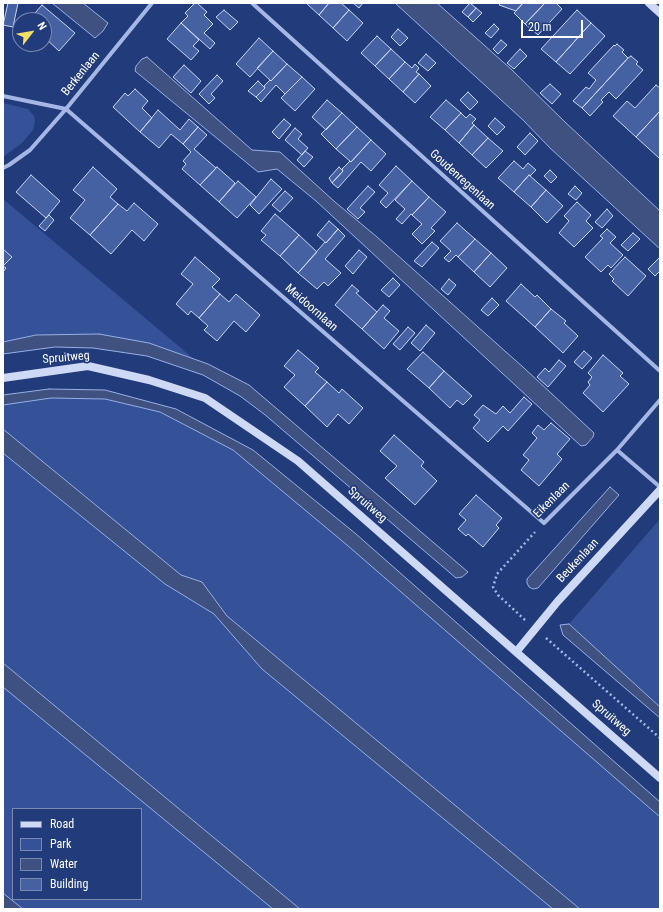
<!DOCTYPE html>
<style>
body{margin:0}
#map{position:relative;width:663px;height:912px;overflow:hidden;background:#223b7b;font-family:"Roboto Condensed",sans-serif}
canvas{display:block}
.frame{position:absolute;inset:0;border:4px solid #fff;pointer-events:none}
.legend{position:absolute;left:12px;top:808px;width:130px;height:92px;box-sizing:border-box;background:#223b7b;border:1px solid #7a89b0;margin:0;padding:5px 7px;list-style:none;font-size:12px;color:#fff}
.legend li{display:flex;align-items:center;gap:8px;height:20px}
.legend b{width:20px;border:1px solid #7a89b0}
.north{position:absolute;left:12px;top:12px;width:40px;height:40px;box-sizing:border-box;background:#223b7b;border:1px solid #7a89b0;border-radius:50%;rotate:59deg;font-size:11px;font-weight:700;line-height:16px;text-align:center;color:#fff}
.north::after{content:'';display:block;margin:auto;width:14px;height:18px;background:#f1df67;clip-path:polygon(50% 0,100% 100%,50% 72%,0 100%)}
.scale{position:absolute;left:521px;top:20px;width:62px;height:18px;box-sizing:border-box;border:2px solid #fff;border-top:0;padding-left:5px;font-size:12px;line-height:14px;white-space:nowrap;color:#fff;-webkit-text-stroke:3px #223b7b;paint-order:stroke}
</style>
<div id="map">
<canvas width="663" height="912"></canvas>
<div class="frame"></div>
<ul class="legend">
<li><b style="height:5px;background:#ced9f5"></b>Road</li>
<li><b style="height:11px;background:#355299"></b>Park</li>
<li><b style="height:11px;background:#3f5181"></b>Water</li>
<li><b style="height:11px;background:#4661a2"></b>Building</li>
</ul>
<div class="north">N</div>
<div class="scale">20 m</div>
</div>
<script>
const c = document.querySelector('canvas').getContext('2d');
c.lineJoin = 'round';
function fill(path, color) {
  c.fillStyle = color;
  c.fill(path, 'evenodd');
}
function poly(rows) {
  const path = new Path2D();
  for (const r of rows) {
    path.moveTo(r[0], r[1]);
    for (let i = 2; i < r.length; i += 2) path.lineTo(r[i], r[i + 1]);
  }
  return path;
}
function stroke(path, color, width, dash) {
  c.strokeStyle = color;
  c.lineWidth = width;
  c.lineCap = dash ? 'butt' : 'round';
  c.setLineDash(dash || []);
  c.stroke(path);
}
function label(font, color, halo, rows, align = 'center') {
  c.font = font + ' "Roboto Condensed",sans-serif';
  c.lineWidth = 3.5;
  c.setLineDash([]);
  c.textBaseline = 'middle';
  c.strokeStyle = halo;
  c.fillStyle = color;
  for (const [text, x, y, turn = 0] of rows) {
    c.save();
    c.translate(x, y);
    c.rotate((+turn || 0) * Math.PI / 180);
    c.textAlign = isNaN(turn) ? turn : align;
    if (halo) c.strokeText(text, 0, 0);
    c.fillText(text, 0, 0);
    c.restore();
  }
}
fill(poly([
 [3,103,28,109,34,116,35,122,33,130,22,143,3,157],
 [3,199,194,359,149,343,36,335,3,342],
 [51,398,105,399,160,412,233,450,347,545,660,817,660,909,579,909,227,616,202,582,181,575,3,429,3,405],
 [3,453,165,584,214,614,262,669,553,909,300,909,3,663],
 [660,519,660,707,569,624],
 [3,687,273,909,23,909,3,893],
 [13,809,141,809,141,899,13,899]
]), '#355299');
const water = poly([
 [52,3,83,3,108,23,103,31,95,38,52,3],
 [395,3,437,3,512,70,565,122,660,211,660,249,550,148,523,120,395,3],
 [147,57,252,150,280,152,335,202,377,237,524,368,594,433,593,437,586,445,581,446,316,201,277,169,258,172,135,71,136,66,142,59,147,57],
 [99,334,149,343,208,364,249,385,468,572,462,577,456,578,264,414,240,396,203,375,147,356,93,348,55,347,3,354,3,342,36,335,99,334],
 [49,389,105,390,176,409,253,450,356,534,660,802,660,817,347,545,233,450,160,412,105,399,51,398,3,405,3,395,49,389],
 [3,429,181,575,202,582,227,616,580,909,553,909,262,669,214,614,165,584,3,453,3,429],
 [610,487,619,495,538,588,533,589,529,587,527,583,527,579,610,487],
 [569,624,660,707,660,718,563,635,560,625,569,624],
 [3,663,300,909,273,909,3,687,3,663],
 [3,893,23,909,3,909,3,893]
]);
fill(water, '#3f5181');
stroke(water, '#98b0e6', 1);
const building = poly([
 [8,3,18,3,13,27,3,25,8,3],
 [195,3,197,3,207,12,204,15,213,24,204,33,215,43,210,49,181,23,188,16,185,13,195,3],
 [306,3,329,3,319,15,306,3],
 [329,3,341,3,349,10,333,28,319,15,329,3],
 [353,3,363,3,359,8,353,3],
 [470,3,476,8,468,17,462,12,470,3],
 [501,3,523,3,516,11,499,5,501,3],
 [523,3,545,3,525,24,514,13,523,3],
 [545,3,556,3,562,9,538,35,525,24,545,3],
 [42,5,75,33,59,51,44,37,44,20,29,20,42,5],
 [476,8,482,13,473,22,468,17,476,8],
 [224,10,238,22,230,30,216,17,224,10],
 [349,10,363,23,347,41,333,28,349,10],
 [577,10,591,23,556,62,541,49,577,10],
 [181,23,199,40,193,46,199,51,191,60,167,39,181,23],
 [591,23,605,36,570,74,556,62,591,23],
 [494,24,499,29,491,38,485,33,494,24],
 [398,29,408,38,400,46,391,37,398,29],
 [377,36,391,49,375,66,361,53,377,36],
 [259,38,273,51,250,77,236,64,259,38],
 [501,40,507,45,498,54,493,49,501,40],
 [617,44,624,50,622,52,628,58,582,108,573,101,586,87,589,89,596,80,588,73,614,45,615,46,617,44],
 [391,49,405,62,389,79,375,66,391,49],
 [520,49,527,56,514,69,507,63,520,49],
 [273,51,287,64,271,81,257,68,273,51],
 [426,54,436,63,428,71,418,63,426,54],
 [631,56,638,62,636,64,643,70,616,99,609,92,601,100,603,102,590,116,582,108,628,58,631,56],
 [405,62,412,68,415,64,419,68,416,72,419,74,403,92,389,79,405,62],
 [287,64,302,77,285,94,276,85,261,102,256,97,265,88,264,86,270,80,271,81,287,64],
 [184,65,201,81,191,93,173,77,184,65],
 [419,74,431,86,415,103,403,92,419,74],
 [217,75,223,81,211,94,215,98,209,104,199,94,217,75],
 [302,77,315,89,295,111,281,98,302,77],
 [258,81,265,88,256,97,248,91,258,81],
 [550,84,561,94,552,104,540,93,550,84],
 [656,85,660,88,660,111,636,137,613,116,627,101,635,108,656,85],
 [135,89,148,101,142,108,152,118,140,132,113,107,125,93,128,96,135,89],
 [468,92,478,102,470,110,460,100,468,92],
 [327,100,342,113,326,130,312,117,327,100],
 [446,100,461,113,445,130,430,117,446,100],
 [158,110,180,130,189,119,198,127,183,144,171,134,159,148,140,132,158,110],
 [660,111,660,156,659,158,636,137,660,111],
 [342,113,357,127,336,149,321,134,342,113],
 [461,113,466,118,470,114,476,119,472,123,474,125,459,143,445,130,461,113],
 [495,118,505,127,497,135,488,126,495,118],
 [284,119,291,125,279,139,272,132,284,119],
 [474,125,488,138,472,155,459,143,474,125],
 [198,127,207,135,194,149,216,168,200,185,182,169,186,164,183,161,191,152,183,144,198,127],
 [357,127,371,140,351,162,336,149,357,127],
 [295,128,302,134,298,139,308,148,302,155,285,140,295,128],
 [530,133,538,141,525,155,517,147,530,133],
 [488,138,503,151,486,168,472,155,488,138],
 [371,140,386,154,371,171,361,162,338,188,332,183,343,171,342,169,350,161,351,162,371,140],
 [305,151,313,157,304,167,297,160,305,151],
 [514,161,523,169,528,163,536,170,530,176,529,175,514,192,498,178,514,161],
 [396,166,412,181,386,208,380,202,388,193,379,185,396,166],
 [93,167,117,189,110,197,118,204,90,235,70,218,85,200,73,190,93,167],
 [217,167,235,183,219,202,200,185,217,167],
 [339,167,343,171,332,183,329,178,339,167],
 [550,170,557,177,551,183,544,176,550,170],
 [31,175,60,201,46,218,16,192,31,175],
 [529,175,546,190,531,207,514,192,529,175],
 [271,179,282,189,259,214,250,205,271,179],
 [238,181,256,197,237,218,219,202,238,181],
 [412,181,429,197,412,215,411,214,402,224,396,219,405,209,395,200,412,181],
 [368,186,375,192,360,208,365,212,358,219,347,209,368,186],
 [575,186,582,193,576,200,568,194,575,186],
 [546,190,563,206,547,223,531,207,546,190],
 [285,191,293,198,280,212,272,205,285,191],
 [429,197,446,212,431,228,435,231,422,244,412,234,422,224,412,215,429,197],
 [577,202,591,215,586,221,593,228,574,247,559,233,569,221,564,216,577,202],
 [134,203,158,224,144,241,132,230,111,254,90,235,118,204,127,211,134,203],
 [607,209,613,216,602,228,595,222,607,209],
 [275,214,299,235,280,256,261,240,266,235,261,231,275,214],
 [49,215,54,220,45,231,39,226,49,215],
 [329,221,338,229,326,243,317,235,329,221],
 [457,223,475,239,458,257,456,255,449,262,444,258,451,251,440,241,457,223],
 [338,229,345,236,325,259,341,273,328,286,324,282,317,289,298,273,325,242,326,243,338,229],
 [607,229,616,237,610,243,623,255,611,268,608,265,601,272,585,257,603,238,600,236,607,229],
 [633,233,640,239,628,251,621,245,633,233],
 [299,235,317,252,298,273,280,256,299,235],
 [475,239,491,253,474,272,458,257,475,239],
 [432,242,439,248,422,267,414,261,432,242],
 [3,249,12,257,3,266,6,268,3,272,3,249],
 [359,250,367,257,353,274,345,266,359,250],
 [491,253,507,268,490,287,474,272,491,253],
 [195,257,220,279,212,287,220,294,199,318,191,311,188,315,176,304,193,284,181,274,195,257],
 [625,257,646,276,628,296,612,281,614,279,609,274,625,257],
 [660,257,660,271,655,276,648,269,660,257],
 [393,278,400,285,389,297,381,290,393,278],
 [449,279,456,285,448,295,441,289,449,279],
 [521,284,535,297,537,295,551,309,535,327,506,301,521,284],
 [352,285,359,291,356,293,377,312,362,329,335,305,352,285],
 [220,294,229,302,236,294,260,315,246,332,234,321,217,341,204,330,208,326,199,318,220,294],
 [492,298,499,305,488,316,481,310,492,298],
 [383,305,390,311,384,318,399,331,384,349,362,329,383,305],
 [551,309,566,321,564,323,578,336,563,353,535,327,551,309],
 [426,325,435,333,420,351,411,343,426,325],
 [408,327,415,333,400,350,393,344,408,327],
 [298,350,319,368,315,372,327,382,305,406,284,387,295,375,284,366,298,350],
 [584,351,592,358,582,369,574,362,584,351],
 [423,352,444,371,429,388,407,369,423,352],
 [603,355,623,373,620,376,629,384,603,412,583,393,590,385,588,382,592,377,588,373,603,355],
 [559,360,566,366,548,387,537,377,545,368,549,372,559,360],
 [444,371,472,396,463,405,457,400,450,408,429,388,444,371],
 [327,382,339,393,342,389,363,408,349,424,338,414,327,427,305,406,327,382],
 [524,397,532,404,508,431,503,426,488,442,473,428,480,420,474,415,483,405,496,414,503,406,510,413,524,397],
 [551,423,570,439,557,454,562,459,539,486,521,470,529,460,523,455,537,438,532,433,538,425,544,430,551,423],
 [394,435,424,462,421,466,437,481,415,505,385,478,397,466,380,451,394,435],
 [476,495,502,518,496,525,499,528,483,547,468,534,466,536,458,529,466,520,459,514,476,495]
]);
fill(building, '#4661a2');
stroke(building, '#c8d5f4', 1);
stroke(poly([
 [525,620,498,595,493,587,497,574,535,532],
 [546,638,660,738]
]), '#a5b7e5', 2.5, [2, 3]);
stroke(poly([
 [252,3,660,371],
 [3,96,66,109,544,523,617,450,660,400],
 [3,168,9,165,30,150,66,109,152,3],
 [617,450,660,487]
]), '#a5b7e5', 4);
stroke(poly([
 [649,3,660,13],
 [3,378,88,366,149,380,205,398,298,461,660,778],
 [517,651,558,601,660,490]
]), '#ced9f5', 8);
label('12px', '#fff', '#223b7b', [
 ["Berkenlaan",81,74,-51],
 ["Goudenregenlaan",462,180,42],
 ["Meidoornlaan",311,308,41],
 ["Spruitweg",66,358,-5],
 ["Eikenlaan",552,500,-45],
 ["Spruitweg",367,505,41],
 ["Beukenlaan",578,561,-47],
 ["Spruitweg",611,718,41]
]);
</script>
